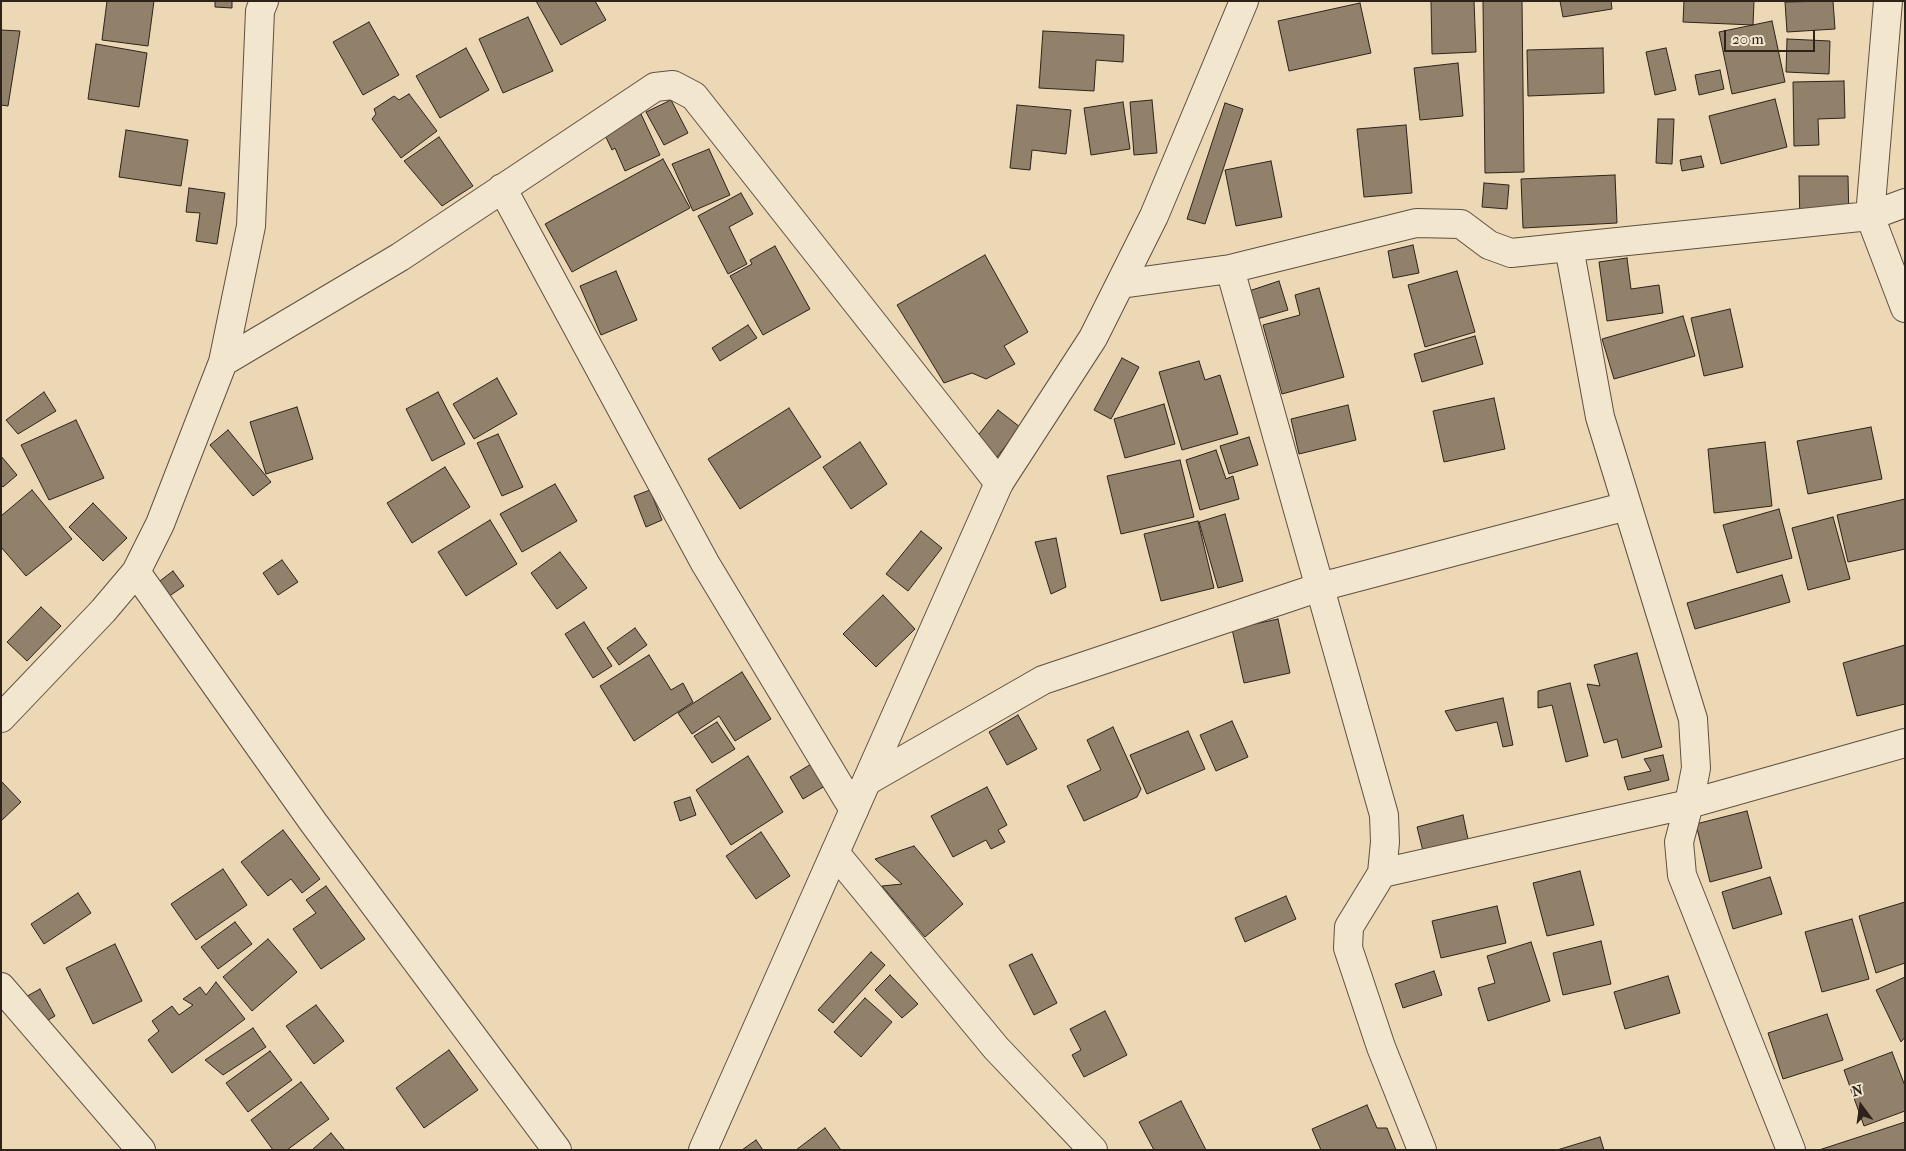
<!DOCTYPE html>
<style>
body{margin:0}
#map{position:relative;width:1906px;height:1151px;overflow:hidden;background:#ecd8b5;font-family:"IM FELL French Canon",serif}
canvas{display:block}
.frame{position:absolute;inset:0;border:2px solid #2e231b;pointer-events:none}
.north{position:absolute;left:1836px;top:1081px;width:50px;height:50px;-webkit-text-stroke:4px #f3e6cf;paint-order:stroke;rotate:346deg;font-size:14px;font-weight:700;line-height:20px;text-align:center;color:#2e231b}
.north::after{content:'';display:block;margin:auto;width:18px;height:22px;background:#2e231b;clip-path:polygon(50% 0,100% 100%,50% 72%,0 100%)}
.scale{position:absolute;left:1724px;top:30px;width:91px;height:22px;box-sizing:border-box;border:2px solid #2e231b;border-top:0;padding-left:6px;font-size:15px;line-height:18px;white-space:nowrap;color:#2e231b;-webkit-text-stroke:4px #f3e6cf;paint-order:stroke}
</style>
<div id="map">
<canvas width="1906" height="1151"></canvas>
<div class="frame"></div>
<div class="north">N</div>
<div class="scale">20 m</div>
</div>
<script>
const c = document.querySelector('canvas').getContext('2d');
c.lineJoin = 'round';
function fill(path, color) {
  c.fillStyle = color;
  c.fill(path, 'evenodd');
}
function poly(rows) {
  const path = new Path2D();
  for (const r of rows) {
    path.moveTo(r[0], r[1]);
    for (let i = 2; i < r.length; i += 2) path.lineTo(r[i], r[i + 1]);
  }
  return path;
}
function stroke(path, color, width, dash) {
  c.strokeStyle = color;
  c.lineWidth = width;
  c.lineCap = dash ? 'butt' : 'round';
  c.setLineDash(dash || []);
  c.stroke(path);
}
const building = poly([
 [107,1,154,1,148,46,102,40,107,1],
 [215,1,232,1,232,8,215,7,215,1],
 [536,1,595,1,606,20,561,45,536,1],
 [1431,1,1474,1,1476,52,1432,54,1431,1],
 [1483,1,1522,1,1524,172,1485,173,1483,1],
 [1560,1,1611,1,1612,9,1563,17,1560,1],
 [1684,1,1754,1,1753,25,1683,22,1684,1],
 [1833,1,1835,29,1787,32,1785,2,1833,1],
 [1360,3,1371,53,1289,71,1278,21,1360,3],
 [528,17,553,71,503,93,479,39,528,17],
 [1772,21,1785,82,1732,94,1719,32,1772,21],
 [369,22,399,75,363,95,333,42,369,22],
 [1,30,20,31,8,106,1,105,1,30],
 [1043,31,1124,35,1123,62,1096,60,1094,91,1039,88,1043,31],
 [1787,39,1830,41,1829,74,1786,72,1787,39],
 [96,44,147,53,139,107,88,99,96,44],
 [466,48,489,90,440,118,416,76,466,48],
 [1603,48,1604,93,1528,96,1527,50,1603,48],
 [1666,48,1676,90,1655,95,1646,52,1666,48],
 [1458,63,1463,116,1420,120,1414,68,1458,63],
 [1720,70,1724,89,1699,95,1695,75,1720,70],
 [1844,81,1845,118,1818,119,1819,145,1794,146,1793,82,1844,81],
 [409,94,437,131,401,158,372,119,376,114,374,109,394,96,399,100,409,94],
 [1775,99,1787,147,1721,164,1709,116,1775,99],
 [671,100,688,133,664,145,646,112,671,100],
 [1152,100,1157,153,1134,155,1130,102,1152,100],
 [1123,102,1130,149,1091,155,1084,108,1123,102],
 [1225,103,1243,109,1205,224,1187,219,1225,103],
 [1017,105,1071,110,1066,154,1032,150,1030,170,1010,168,1017,105],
 [641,114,660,155,625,171,615,148,612,150,603,131,641,114],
 [1658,119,1674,119,1672,164,1656,163,1658,119],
 [1406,125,1412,193,1364,197,1357,129,1406,125],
 [126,130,188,140,181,186,119,177,126,130],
 [439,137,473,186,442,206,404,161,439,137],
 [709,149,730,195,693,211,672,164,709,149],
 [1701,156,1704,167,1682,171,1680,160,1701,156],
 [663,159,690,208,572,272,545,224,663,159],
 [1271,161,1282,217,1236,226,1225,170,1271,161],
 [1615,175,1617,223,1523,228,1521,179,1615,175],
 [1799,176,1848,176,1849,223,1800,223,1799,176],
 [1484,183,1509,185,1507,209,1482,207,1484,183],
 [189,188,225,193,217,244,196,241,200,213,186,212,189,188],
 [741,193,753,214,729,227,747,264,728,274,698,216,741,193],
 [1413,245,1419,273,1393,278,1388,251,1413,245],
 [775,246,810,309,763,335,730,276,752,264,750,260,775,246],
 [985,255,1028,332,1004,346,1015,364,986,379,972,373,944,383,897,305,985,255],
 [1627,258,1631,289,1659,285,1663,313,1607,321,1599,262,1627,258],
 [616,271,637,320,601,335,580,286,616,271],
 [1457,271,1475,332,1425,347,1408,285,1457,271],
 [1279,281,1288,310,1257,319,1249,291,1279,281],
 [1319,288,1344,377,1282,394,1263,325,1300,315,1295,295,1319,288],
 [1730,309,1743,367,1704,376,1691,318,1730,309],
 [1683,316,1695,356,1614,379,1602,339,1683,316],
 [748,325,757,338,720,361,712,348,748,325],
 [1475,336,1483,364,1422,382,1414,354,1475,336],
 [1122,358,1139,367,1111,419,1094,410,1122,358],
 [1199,361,1205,380,1220,375,1238,434,1182,450,1159,372,1199,361],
 [497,378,517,414,474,439,453,404,497,378],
 [44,392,56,411,18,434,6,420,44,392],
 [438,392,465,444,432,461,406,409,438,392],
 [1494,398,1505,449,1444,462,1433,411,1494,398],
 [1164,404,1175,444,1125,458,1114,419,1164,404],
 [1348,405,1356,440,1299,454,1291,419,1348,405],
 [297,407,313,459,266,474,250,422,297,407],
 [789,408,821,457,740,509,708,459,789,408],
 [998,410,1020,427,994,461,972,443,998,410],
 [76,420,104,478,49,500,21,445,76,420],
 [1871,427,1882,479,1808,494,1797,441,1871,427],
 [228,430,271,482,253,496,210,445,228,430],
 [498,434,523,487,502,496,477,443,498,434],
 [1249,437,1258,465,1229,474,1220,446,1249,437],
 [860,442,887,484,851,509,823,467,860,442],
 [1765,442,1772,506,1714,513,1708,449,1765,442],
 [1216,450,1226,479,1233,476,1239,499,1200,510,1186,460,1216,450],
 [1,456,17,475,3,487,1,485,1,456],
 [1180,460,1194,517,1121,534,1107,476,1180,460],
 [445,467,470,507,412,543,387,503,445,467],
 [555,484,577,521,522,552,500,514,555,484],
 [32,490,72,539,26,576,1,547,1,516,32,490],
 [650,490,662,520,646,527,634,496,650,490],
 [1905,499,1905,549,1848,562,1837,515,1905,499],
 [93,503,127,538,103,561,69,527,93,503],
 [1779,509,1792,558,1737,573,1723,525,1779,509],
 [1225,514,1243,581,1218,588,1199,522,1225,514],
 [1833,517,1850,579,1808,590,1792,528,1833,517],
 [490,520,517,564,466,596,438,552,490,520],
 [1198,521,1214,588,1161,601,1144,534,1198,521],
 [921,531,942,548,908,591,886,574,921,531],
 [1056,538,1066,587,1051,594,1035,542,1056,538],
 [560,552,587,588,557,609,531,573,560,552],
 [282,560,298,582,278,595,263,573,282,560],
 [173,571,184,586,162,601,152,587,173,571],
 [1782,575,1790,602,1695,629,1687,603,1782,575],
 [883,595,915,629,876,667,843,634,883,595],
 [41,607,61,626,27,661,7,642,41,607],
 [1278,619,1290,673,1244,683,1232,629,1278,619],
 [584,622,612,666,593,678,565,634,584,622],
 [635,628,647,645,619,665,607,648,635,628],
 [1905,645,1905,704,1857,716,1843,663,1905,645],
 [1637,653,1662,747,1622,758,1617,739,1604,743,1587,684,1600,686,1594,665,1637,653],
 [649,655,671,690,683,683,693,702,634,741,600,686,649,655],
 [742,672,771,719,735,741,719,716,692,734,678,713,742,672],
 [1570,683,1588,756,1566,762,1552,705,1538,708,1538,691,1570,683],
 [1503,698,1513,745,1503,747,1497,722,1456,731,1445,711,1503,698],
 [1018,715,1037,749,1007,765,989,732,1018,715],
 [1232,721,1248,757,1216,771,1200,735,1232,721],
 [717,722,735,749,712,763,694,736,717,722],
 [1113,727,1141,789,1137,797,1084,821,1067,786,1101,770,1087,740,1113,727],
 [1188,731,1205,769,1147,794,1130,755,1188,731],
 [1663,755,1669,780,1628,790,1624,777,1651,771,1644,759,1663,755],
 [748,756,783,812,731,845,696,790,748,756],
 [816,761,830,783,803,799,790,777,816,761],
 [1,781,21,802,1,821,1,781],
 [987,787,1007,825,998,830,1005,842,991,849,986,840,953,857,931,816,987,787],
 [690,797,696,815,680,821,674,802,690,797],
 [1747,811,1762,868,1710,882,1696,824,1747,811],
 [1463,815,1469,844,1424,855,1417,827,1463,815],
 [283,830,320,879,302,893,291,879,268,896,241,862,283,830],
 [761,832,790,876,756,899,726,856,761,832],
 [914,846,963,904,925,937,882,886,902,884,875,859,914,846],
 [223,869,247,905,196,940,171,904,223,869],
 [1580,871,1594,925,1547,936,1533,883,1580,871],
 [1770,877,1782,914,1733,929,1722,892,1770,877],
 [326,886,365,939,321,969,293,929,316,913,306,900,326,886],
 [78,893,91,913,44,944,31,924,78,893],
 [1286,896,1296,919,1245,942,1235,918,1286,896],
 [1905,902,1905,963,1876,973,1859,916,1905,902],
 [1497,906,1506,943,1441,958,1432,921,1497,906],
 [1852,919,1869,979,1822,992,1805,932,1852,919],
 [235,922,252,944,218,969,201,947,235,922],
 [268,939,297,972,252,1011,223,977,268,939],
 [1601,941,1611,984,1563,995,1553,953,1601,941],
 [1531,942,1550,1001,1488,1021,1478,988,1495,983,1487,956,1531,942],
 [115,944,142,1001,93,1024,66,968,115,944],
 [871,952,885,965,833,1023,818,1010,871,952],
 [1032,954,1057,1003,1034,1015,1009,965,1032,954],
 [1434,971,1442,995,1403,1008,1395,984,1434,971],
 [890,975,918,1004,902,1018,875,990,890,975],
 [1668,976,1680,1013,1625,1029,1614,992,1668,976],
 [1905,977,1905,1037,1901,1042,1876,990,1905,977],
 [216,982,245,1019,172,1073,148,1040,159,1031,152,1021,172,1006,179,1015,193,1005,183,999,200,987,206,995,216,982],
 [40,989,55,1016,38,1026,22,999,40,989],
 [865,998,892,1022,861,1057,834,1032,865,998],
 [316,1005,344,1041,314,1064,286,1026,316,1005],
 [1105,1011,1127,1055,1084,1077,1072,1055,1081,1050,1070,1029,1105,1011],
 [1827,1014,1843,1060,1783,1079,1768,1033,1827,1014],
 [253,1028,266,1047,223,1075,205,1060,253,1028],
 [449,1050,478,1090,424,1128,396,1088,449,1050],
 [270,1051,292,1080,248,1112,226,1083,270,1051],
 [1892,1052,1905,1086,1905,1111,1864,1126,1844,1070,1892,1052],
 [301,1082,329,1119,287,1150,273,1150,251,1120,301,1082],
 [1181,1101,1206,1150,1154,1150,1139,1122,1181,1101],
 [1367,1105,1377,1128,1387,1128,1396,1150,1321,1150,1312,1129,1367,1105],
 [1905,1122,1905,1150,1819,1150,1905,1122],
 [825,1128,841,1150,796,1150,825,1128],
 [331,1133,345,1150,312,1150,331,1133],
 [1600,1137,1604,1150,1557,1150,1600,1137],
 [756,1140,763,1150,742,1150,756,1140]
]);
fill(building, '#91816b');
stroke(building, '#2e231b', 1);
const minor = poly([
 [1888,1,1870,216,1905,308],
 [502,188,705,563,854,810],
 [1569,247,1600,417,1693,719,1696,768,1689,804,1679,842,1682,875,1791,1150],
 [1230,269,1384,815,1385,842,1382,873,1349,927,1348,948,1381,1047,1422,1150],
 [1121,284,1230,269,1416,223,1461,224,1489,245,1511,253,1870,216,1905,203],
 [223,362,400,257,655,87,673,85,694,96,999,483],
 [136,572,313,822,557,1150],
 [1,718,103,611,136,572,160,524,223,362,251,226,260,11,264,1],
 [867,781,1043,680,1320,587,1627,506],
 [835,853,996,1048,1093,1150],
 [1382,873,1689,804,1905,743],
 [1,987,141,1150]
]);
const tertiary = poly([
 [703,1150,999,483,1093,338,1154,216,1244,1]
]);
stroke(minor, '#5e5042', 30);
stroke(tertiary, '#5e5042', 30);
stroke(minor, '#f3e6cf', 28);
stroke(tertiary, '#f3e6cf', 28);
</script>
